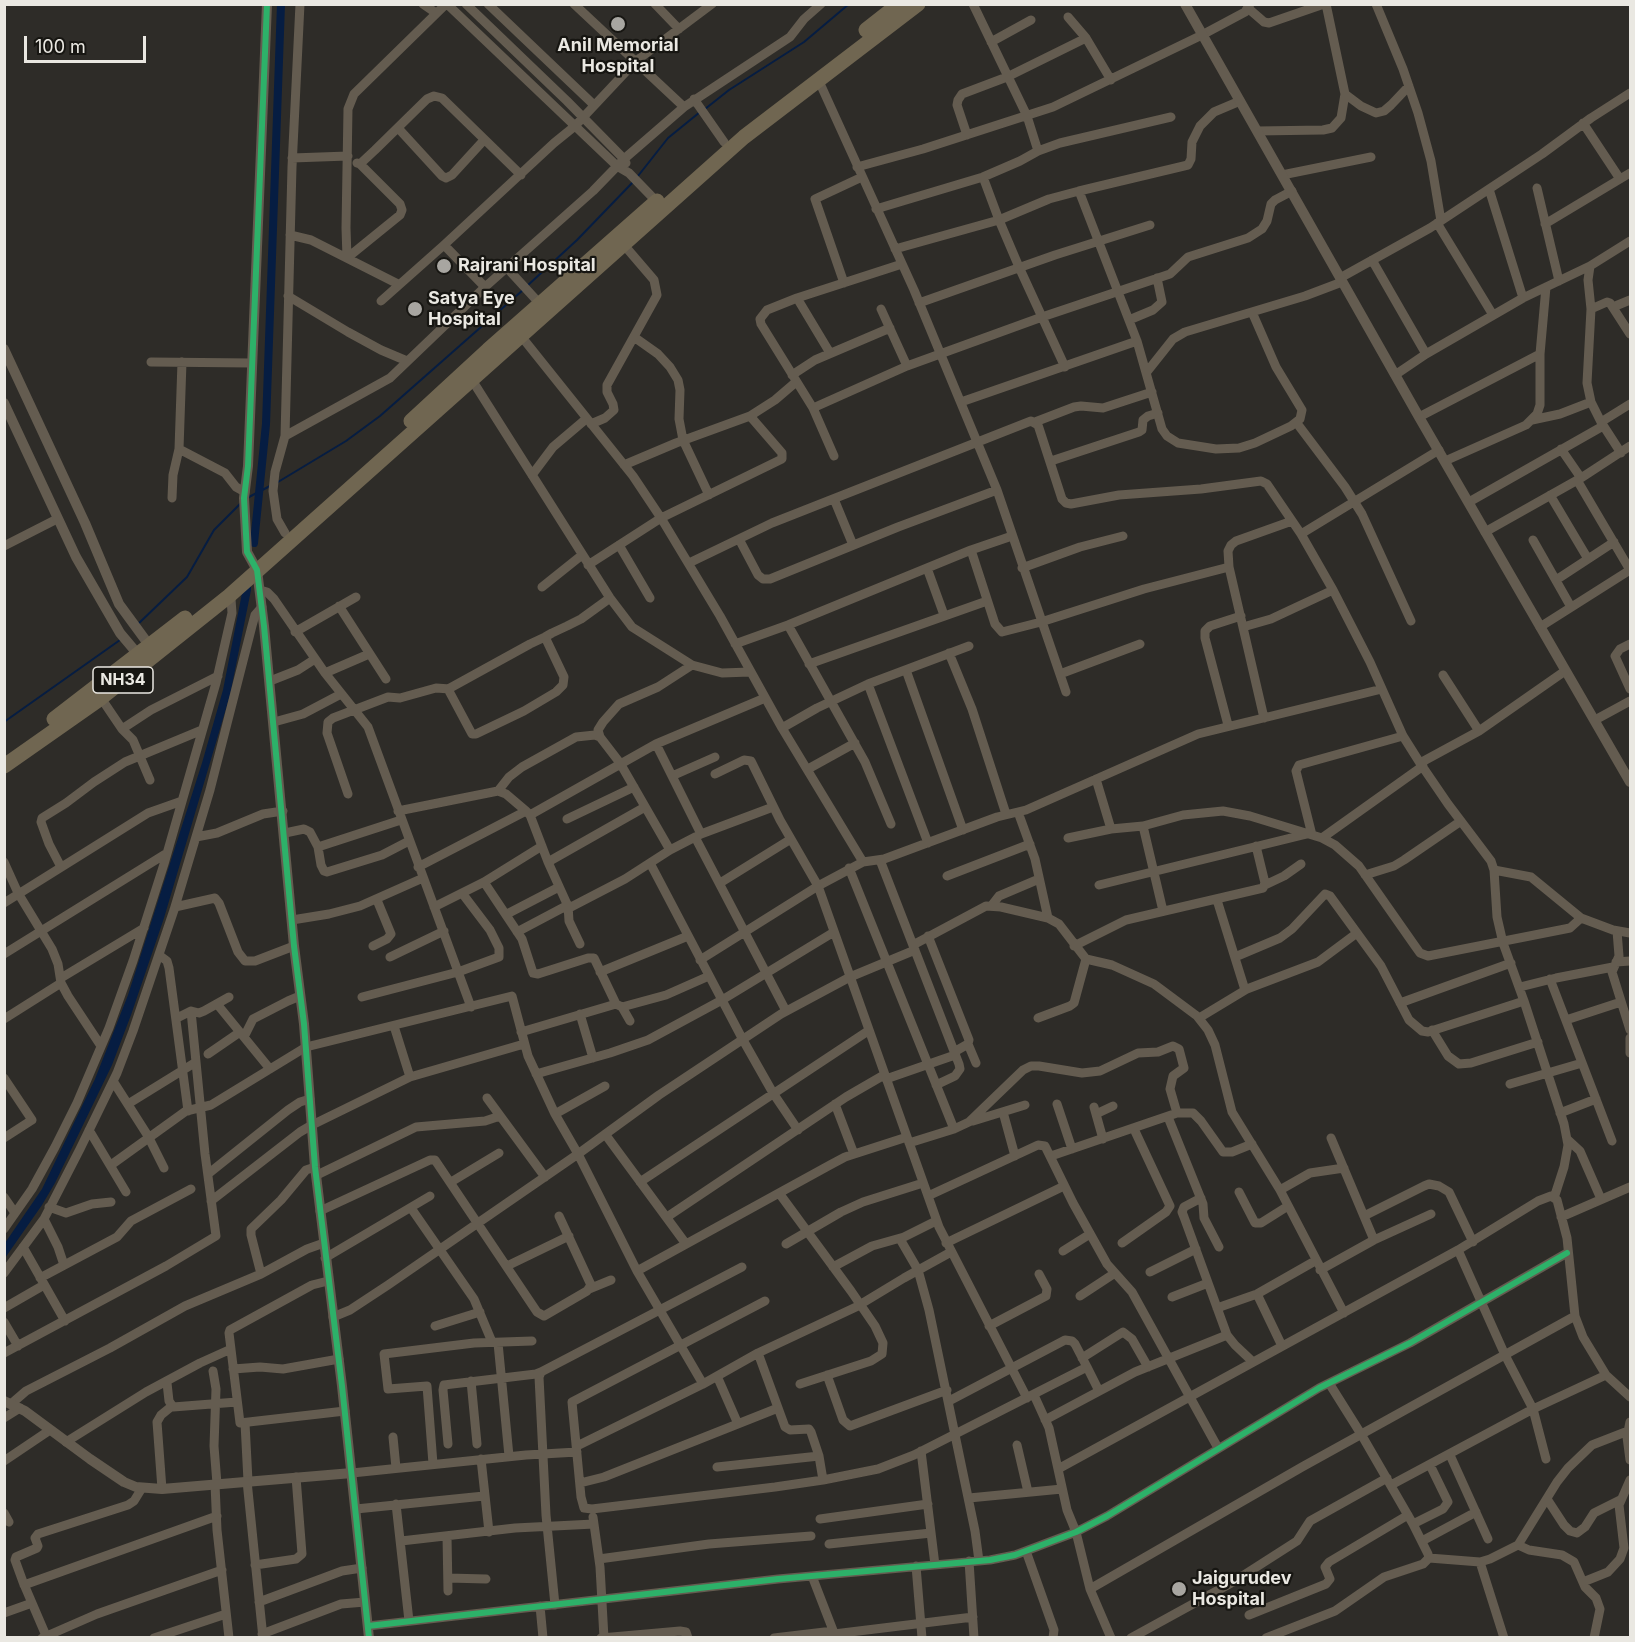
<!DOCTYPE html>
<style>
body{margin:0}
#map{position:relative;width:1635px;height:1642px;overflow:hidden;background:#2e2c28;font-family:Inter,sans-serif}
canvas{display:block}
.frame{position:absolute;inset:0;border:6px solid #eae8e2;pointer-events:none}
.scale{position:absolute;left:24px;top:36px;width:122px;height:27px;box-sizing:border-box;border:3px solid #eae8e2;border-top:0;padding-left:8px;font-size:18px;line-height:21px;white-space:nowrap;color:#eae8e2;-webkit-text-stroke:4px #171612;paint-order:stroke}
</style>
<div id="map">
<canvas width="1635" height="1642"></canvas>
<div class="frame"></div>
<div class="scale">100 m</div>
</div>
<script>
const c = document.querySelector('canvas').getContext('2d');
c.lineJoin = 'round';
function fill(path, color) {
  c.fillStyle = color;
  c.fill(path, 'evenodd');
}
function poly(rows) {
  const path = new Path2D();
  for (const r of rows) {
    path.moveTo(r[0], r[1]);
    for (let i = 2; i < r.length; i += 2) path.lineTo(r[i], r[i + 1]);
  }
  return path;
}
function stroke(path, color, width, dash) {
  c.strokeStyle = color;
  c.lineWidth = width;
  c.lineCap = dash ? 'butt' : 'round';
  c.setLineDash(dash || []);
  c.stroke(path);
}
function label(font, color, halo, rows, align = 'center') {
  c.font = font + ' Inter,sans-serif';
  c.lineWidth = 4.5;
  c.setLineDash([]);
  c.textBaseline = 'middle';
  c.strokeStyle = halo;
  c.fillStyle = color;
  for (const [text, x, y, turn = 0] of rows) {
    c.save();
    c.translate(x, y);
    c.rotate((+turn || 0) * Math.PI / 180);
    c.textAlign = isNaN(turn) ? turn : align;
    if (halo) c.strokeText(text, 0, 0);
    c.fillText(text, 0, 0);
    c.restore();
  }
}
fill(poly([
 [251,583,251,590,230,695,164,918,131,1015,112,1065,55,1183,42,1205,5,1258,5,1243,42,1189,95,1079,128,995,202,763,223,690,243,588]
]), '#061d42');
stroke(poly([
 [705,109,729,90,804,42,849,4],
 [638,176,668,138,700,112],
 [527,286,577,240,634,181],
 [278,482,346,441,380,416,523,290],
 [249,497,270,486],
 [137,625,187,577,214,530,240,504],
 [4,722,120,640]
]), '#061d42', 2);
stroke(poly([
 [254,543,266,424,281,4]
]), '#061d42', 8);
stroke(poly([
 [423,4,436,13],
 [447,4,617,166,629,173,657,202],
 [466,4,567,101,624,159,626,163],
 [488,4,594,105],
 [574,4,684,107],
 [655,4,679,29],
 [973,4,1027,116,1038,151],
 [1376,4,1403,69,1418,113,1431,161,1441,221],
 [1249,9,1264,22,1269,23,1324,4],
 [1068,17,1086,38,1111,80],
 [991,42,1031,20],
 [818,79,914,290,997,490,1066,692],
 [1345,94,1361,106,1376,113,1384,111,1391,105,1409,86],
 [694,99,724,142],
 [1171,117,1060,143,1038,151,1020,161,983,177,999,220,1049,199,1079,191,1137,341,1162,429,1167,436,1178,443,1216,449,1239,448,1255,443,1291,426,1300,419,1302,410,1276,367,1252,312],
 [1583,123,1620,179],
 [398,128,442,176,446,178,452,175,484,140],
 [1257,131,1323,130,1332,128,1341,118,1345,94,1326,4],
 [967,135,957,105,958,100,962,94,1007,77,1086,38],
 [292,158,348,156],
 [357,163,360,164,375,150,427,99,434,96,442,98,521,175],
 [360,164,400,204,402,210,400,215,347,258,346,228,348,109,354,94,446,4],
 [857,167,923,149,1053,107,1202,35,1245,12,1250,4],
 [1282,175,1371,157],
 [1537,188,1559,281],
 [1489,189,1523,298],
 [1079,191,1188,165,1191,159,1192,142,1200,126,1214,112,1240,101],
 [876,209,983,177],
 [1437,223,1493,315],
 [1545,224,1630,173],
 [290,235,311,240,398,284],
 [444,245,485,287],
 [895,249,999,220,1019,267,1065,367],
 [1372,260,1426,354],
 [1590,266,1588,280,1591,309,1587,383,1591,402,1601,422,1621,453],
 [507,268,540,304],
 [1340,278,1430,228,1542,154,1591,118,1630,93],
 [844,283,815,199,862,177],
 [288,296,348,332,381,350,407,361],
 [797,298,830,353],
 [381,301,444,245,554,143,575,126,636,61,712,4],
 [919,303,1055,255,1150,225],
 [1613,307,1630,300],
 [881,309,907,366],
 [1591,309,1607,302,1610,303,1630,334],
 [1129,320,1153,310,1162,302,1157,278],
 [521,336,633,476,661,518,720,616,782,728,863,862],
 [634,337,658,354,670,367,678,380,680,390,679,419,683,440,709,495],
 [151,362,252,363],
 [1146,373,1173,339,1185,332,1305,296,1342,282],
 [792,375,815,360,890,328],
 [1395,375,1426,354,1523,298,1590,266,1630,241],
 [472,380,610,598,632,627,692,665,722,673,750,672],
 [961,402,1137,341],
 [813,408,907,366,1042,317,1170,274,1188,257,1248,238,1262,229,1267,221,1271,204,1275,200,1292,191],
 [1419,417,1540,354],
 [1532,420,1560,414,1591,402],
 [1035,422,1074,407,1081,406,1103,408,1152,392],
 [1296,422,1345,487,1362,514,1411,621],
 [1601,422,1630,404],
 [591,424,605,418,614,410,613,404,607,392,607,385,657,295,654,280,624,245],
 [285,436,390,378,485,287,593,191,624,159,684,107,790,37,804,19,821,4],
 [179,449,225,473,236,487,245,492],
 [1561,449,1581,478],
 [834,456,813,408,761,324,760,319,767,310,797,298,902,264],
 [1051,461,1139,432,1142,430,1143,420,1148,416,1158,413],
 [1445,461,1526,425,1537,414,1540,405,1540,354,1546,287],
 [624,465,676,443,750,416,775,400,796,382],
 [532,475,553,447,586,419],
 [1577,480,1630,570],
 [1550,495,1588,559],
 [172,498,173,475,179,449,182,362],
 [834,499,853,545],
 [1469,502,1603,426],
 [1485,532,1581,478,1630,446],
 [285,533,277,519,273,491,275,472,285,436,292,167,300,4],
 [1301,534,1439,450],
 [739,539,758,575,763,579,770,579,898,527,997,490],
 [1533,540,1571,607],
 [619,545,650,598],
 [4,546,57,519],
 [971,550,995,624,1002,632,1041,622,1144,589,1229,567,1264,718],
 [689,563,772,523,1031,421,1038,425,1062,499,1066,503,1071,504,1119,495,1201,489,1261,481,1267,484,1301,534,1333,590,1370,662,1403,736,1420,763,1479,731,1565,671],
 [588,565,661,518,782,459,782,453,750,416],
 [1229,567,1228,551,1231,545,1236,541,1292,521],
 [927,568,944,615],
 [1022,568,1080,547,1123,536],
 [1556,580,1614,542],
 [542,587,582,555],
 [260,590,267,592,274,599,325,673,368,727,471,1007],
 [339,606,386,679],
 [788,625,865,762,891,824],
 [1243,627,1271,619,1333,590],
 [1540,627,1630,570],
 [295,632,356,597],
 [545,637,564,677,563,685,556,692,524,711,476,734,472,734,449,691,450,688,530,644,545,637,552,633,567,626,581,619,610,598],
 [735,644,788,625,971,550,1012,536],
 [1630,644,1620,649,1615,656,1630,689],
 [949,653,972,709,1006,814],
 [809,664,987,601],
 [906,670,963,830],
 [325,673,369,654],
 [1060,674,1140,644],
 [1443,675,1479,731],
 [270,681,298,670,315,659],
 [868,684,928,843],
 [101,698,122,729,133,740,150,780],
 [1595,720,1630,701],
 [274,722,303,714,341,694],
 [1228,725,1205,638,1205,631,1210,626,1241,616],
 [782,728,817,708,868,684,969,646],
 [122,729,151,710,218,676],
 [600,737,598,730,603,722,619,704,658,687,692,665],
 [656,744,701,834],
 [1420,763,1448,804,1491,861,1494,870,1497,917,1503,943,1524,1001,1564,1124,1568,1145,1564,1167,1554,1198],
 [808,769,855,743],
 [715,774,744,760,751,761,780,820,818,886,939,1227,1027,1398],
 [672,776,715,757],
 [1096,779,1111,829],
 [498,791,509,777,522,767,576,737,595,735,600,737,620,763,670,850],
 [348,794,327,733,328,722,333,718,388,697,400,698,436,688,450,689],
 [398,811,498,791,506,794,526,811],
 [1018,812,1035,859,1048,918],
 [530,815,656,744,765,698],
 [567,819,634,787],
 [1143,826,1183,815,1223,811,1250,816,1322,838,1335,845,1359,866,1415,946,1420,953,1428,956,1565,929,1570,928,1581,918],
 [285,833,304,829,310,832,318,847,321,865,324,871,327,872,382,855,409,841],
 [1312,835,1296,771,1299,765,1403,736],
 [196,837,217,833,263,814,283,811],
 [695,837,786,1011],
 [1068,838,1111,829,1143,826,1163,911],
 [1322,838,1423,766],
 [318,847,401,820],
 [880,860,959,1064,960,1069,955,1076,936,1085],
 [4,862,18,893,52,949,58,964,61,983,68,996,101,1046],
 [548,862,645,807],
 [650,863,743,1040,773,1093,798,1130],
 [61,867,49,844,41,822,42,818,66,803,94,782,125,762,202,730],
 [418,867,526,811,530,815,548,862,567,904,571,907,625,879,670,850,701,834,773,807],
 [849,868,954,1129,909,1143],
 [1494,870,1531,877,1581,918,1613,930,1630,933],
 [1365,875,1394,866,1404,860,1461,821],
 [947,876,1030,844],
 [484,882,522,939,533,973,538,974,588,958,594,958,616,1004,622,1007,630,1021],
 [720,883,791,839],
 [1099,885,1307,834],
 [1265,885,1284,876,1301,864],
 [1217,900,1245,990],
 [4,903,148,813,182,801],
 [992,905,999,896,1039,879],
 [175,907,215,898,219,903,238,952,245,961,255,961,294,946],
 [434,907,484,882,542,846],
 [507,914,559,887],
 [292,920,329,914,360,906,423,878],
 [1617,931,1619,956,1612,972,1630,1030],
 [517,932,568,905,569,921,580,944],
 [928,936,969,1040,968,1044,954,1052],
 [913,945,986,906,1001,907,1048,918,1059,924,1086,959,1112,965,1154,984,1197,1016,1208,1030,1215,1045,1232,1112,1280,1190,1344,1313],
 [373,946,387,939,391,934,377,900],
 [1074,946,1126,920,1263,888,1265,883,1256,846],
 [4,954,167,853],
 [159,955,167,961,169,968,188,1111],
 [390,957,444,931],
 [1235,957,1280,938,1292,929,1325,894,1330,896,1381,966,1409,1020,1422,1031,1428,1032,1524,1001],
 [700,960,818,886,863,862,884,859,997,817,1026,810,1198,734,1382,689],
 [1616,962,1630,961],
 [600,972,688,936],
 [61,978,144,928],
 [1550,979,1612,1141],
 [1520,987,1556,978,1613,967],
 [362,997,458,972,499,957,499,948,490,930,462,893],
 [1400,1003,1511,963],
 [217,1004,270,1069],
 [622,1007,666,995,709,976],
 [580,1014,593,1058],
 [177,1018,191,1011,199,1013,204,1011,229,997],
 [1038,1018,1070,1006,1074,1003,1086,959],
 [1199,1018,1247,989,1318,962,1357,933],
 [4,1019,61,983],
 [1566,1020,1621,1002],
 [394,1026,410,1077],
 [1432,1030,1448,1056,1459,1064,1471,1063,1538,1042],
 [521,1032,616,1004],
 [244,1037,253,1019,288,1001,300,996],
 [1630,1038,1630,1053],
 [968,1044,976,1063],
 [208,1054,240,1032],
 [536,1074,610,1053,648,1040,722,1000,834,932],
 [4,1078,32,1120,4,1138],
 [886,1079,955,1055],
 [113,1081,148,1136,164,1168],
 [1510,1084,1582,1063],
 [487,1098,545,1177],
 [128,1104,196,1062],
 [835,1104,854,1154],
 [1057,1104,1072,1149],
 [1094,1107,1103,1139],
 [1003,1112,1015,1156],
 [1177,1113,1193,1113,1201,1121,1223,1152,1232,1152,1252,1144],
 [1560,1113,1596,1099],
 [555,1114,605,1086],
 [1096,1114,1113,1106],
 [1168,1117,1203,1204,1204,1218,1219,1247],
 [973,1121,1025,1105],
 [954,1129,969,1122,1023,1070,1031,1066,1039,1066,1082,1073,1100,1071,1138,1053,1158,1052,1173,1046,1179,1049,1184,1068,1173,1076,1170,1089,1177,1113,1051,1156],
 [89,1130,126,1192],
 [605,1134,686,1244],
 [1331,1138,1374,1240],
 [1567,1139,1580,1151,1601,1199],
 [111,1165,186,1111,211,1105,306,1047,512,996,528,1056,555,1114,578,1154,637,1271,703,1384],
 [208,1174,288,1110,300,1102,310,1099],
 [317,1175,416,1127,485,1121,500,1116],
 [451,1182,499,1153],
 [640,1182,868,1031],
 [1280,1190,1310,1173,1344,1168],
 [1239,1192,1255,1223,1261,1223,1288,1206],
 [779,1193,851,1291,875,1326,883,1343,882,1354,871,1361,800,1384],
 [928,1196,1038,1145,1045,1146,1073,1203,1107,1264,1132,1292,1218,1448],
 [4,1197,15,1213],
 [1201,1198,1184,1207,1182,1212,1184,1217,1227,1335,1235,1345,1253,1362],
 [211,1201,300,1132,312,1125,410,1077,524,1044],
 [49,1207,66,1213,92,1204,111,1202],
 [411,1208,474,1299,492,1342],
 [320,1211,430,1160,435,1160,537,1312,544,1316,587,1291,591,1285,559,1216],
 [1364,1216,1424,1186,1429,1184,1439,1186,1449,1192,1473,1242],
 [667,1217,846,1097,884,1075],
 [1561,1217,1630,1187],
 [44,1219,58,1247,64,1265],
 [4,1229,32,1189,55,1147,77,1103,109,1028,133,961,164,864,216,683,232,613,231,599,229,596],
 [900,1239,918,1270,929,1310,975,1531,979,1561],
 [946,1243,1064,1186],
 [1122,1243,1166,1212,1170,1206,1134,1129],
 [786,1244,841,1212,863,1202,923,1183],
 [23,1247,65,1321],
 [1458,1250,1505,1355,1533,1409,1546,1459],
 [1063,1251,1090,1234],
 [325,1258,430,1196],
 [507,1266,569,1236],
 [833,1267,872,1246,904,1237,936,1221],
 [1320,1270,1374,1240,1431,1214],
 [637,1271,830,1165,845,1157,907,1137],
 [1150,1272,1196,1249],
 [4,1273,44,1219,80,1149,117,1073,133,1031,174,910,210,790,252,626,255,615,262,607],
 [261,1274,251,1235,251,1229,281,1200,306,1170,315,1167],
 [40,1278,117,1237,131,1221,191,1189],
 [328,1281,312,1285,230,1330,229,1333,240,1423,345,1411],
 [589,1289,611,1280],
 [1257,1294,1282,1346],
 [1080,1296,1115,1273],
 [1172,1297,1208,1283],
 [765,1301,572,1402,581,1497,584,1508,592,1509,775,1487,823,1480,878,1469,914,1455,1087,1367,1099,1391],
 [4,1308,44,1285],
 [1217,1308,1257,1294,1315,1261],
 [333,1317,350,1310,388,1285,578,1154,659,1095,781,1014,850,977,915,950],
 [4,1322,18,1346],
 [435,1326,480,1312],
 [989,1326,1046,1296,1047,1289,1039,1274],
 [498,1343,509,1456],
 [4,1353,166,1266,216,1236,205,1154,191,1011],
 [758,1353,785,1427,790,1430,809,1429,811,1432,819,1456,823,1480],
 [1082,1358,1123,1332,1132,1339,1148,1367],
 [233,1369,260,1367,283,1369,339,1359],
 [213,1371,216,1389,214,1446,217,1484],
 [827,1375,843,1420,850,1426,947,1390],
 [717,1376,738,1424],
 [471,1381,477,1444],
 [167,1383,169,1401,173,1407,237,1402],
 [1034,1395,1049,1428,1067,1510,1076,1532,1090,1589,1111,1638],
 [949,1401,1065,1340,1072,1341,1075,1344,1087,1367],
 [11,1404,26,1391,110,1348,185,1306,261,1274,307,1249,324,1243],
 [4,1418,20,1408],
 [1045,1420,1135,1372,1227,1335],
 [1630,1422,1627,1437,1630,1460],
 [245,1423,248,1481],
 [393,1437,396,1468],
 [66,1442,146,1392,200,1363,231,1349],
 [448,1444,443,1390,444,1385,536,1374,541,1372],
 [1017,1445,1028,1492],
 [577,1446,703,1384,758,1353,856,1307,904,1278,951,1252],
 [921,1451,935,1565],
 [1450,1455,1488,1539],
 [481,1459,489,1532],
 [4,1461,50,1430],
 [433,1464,427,1386,388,1389,384,1354,474,1343,532,1341],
 [717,1467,819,1456],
 [1058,1469,1458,1250,1538,1201,1551,1196,1557,1200,1567,1238,1575,1316,1583,1337,1606,1375,1630,1397],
 [352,1473,526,1455,577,1452],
 [247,1481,263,1638],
 [580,1483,604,1477,778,1408],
 [215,1484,217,1530,229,1638],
 [1391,1485,1533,1409,1606,1375],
 [162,1489,157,1422,161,1415,172,1406],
 [969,1498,1062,1489],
 [1547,1499,1564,1525,1570,1531,1577,1533,1585,1527,1594,1513,1620,1500],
 [396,1504,409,1621],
 [356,1509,484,1496],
 [4,1513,9,1522],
 [593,1517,600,1567,604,1638],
 [820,1519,928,1504],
 [1413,1524,1443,1509,1448,1502,1430,1465],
 [447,1536,448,1591],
 [401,1541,515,1528,594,1524],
 [1422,1541,1476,1512],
 [829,1544,931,1533],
 [1518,1545,1529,1550,1562,1555,1574,1562,1585,1587,1596,1598,1600,1609,1594,1638],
 [1026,1551,1054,1630,1053,1638],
 [1429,1558,1480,1562,1490,1559,1518,1545,1557,1482,1568,1468,1592,1445,1628,1431],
 [599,1559,709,1544,811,1536],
 [969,1561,974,1638],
 [1480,1562,1504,1638],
 [255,1565,296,1559,302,1554,296,1477],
 [916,1566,922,1638],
 [812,1576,836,1638],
 [448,1578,486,1579],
 [1583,1582,1608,1572,1620,1559,1624,1548,1619,1505,1630,1480],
 [24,1585,217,1516],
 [1090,1589,1302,1467,1575,1316],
 [259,1602,342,1571,362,1568],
 [555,1605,546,1515,539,1377,541,1372,742,1267],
 [540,1606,543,1638],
 [4,1613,32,1603],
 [1249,1615,1326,1584,1330,1579,1325,1567,1329,1562,1408,1515],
 [368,1626,778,1579,990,1560,1015,1555,1076,1532,1107,1516,1319,1388,1410,1343,1567,1253],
 [262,1634,341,1604,365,1602],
 [834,1634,973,1617],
 [42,1638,97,1614,222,1570],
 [47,1638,23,1582,15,1560,16,1557,37,1548,38,1546,35,1538,38,1534,128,1505,134,1501,142,1488],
 [154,1638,226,1614],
 [601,1638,680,1631,686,1632,688,1638],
 [774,1638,833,1631],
 [1131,1638,1233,1582,1297,1541,1310,1521,1387,1478],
 [1266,1638,1335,1611,1384,1577,1423,1564,1429,1558,1428,1554,1413,1524,1361,1434,1329,1383]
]), '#645c50', 9);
stroke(poly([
 [267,4,248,466,244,498,247,552,257,570,264,626,294,946,304,1024,315,1167,342,1386,369,1638],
 [1185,4,1419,417,1630,782],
 [4,349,85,523,119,604,152,649],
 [4,403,76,557,120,633,141,658],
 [4,1401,25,1411,90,1459,124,1482,136,1487,162,1489,352,1473]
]), '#645c50', 10);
stroke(poly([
 [866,30,899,4],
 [411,421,488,350,657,201],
 [54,719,185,618],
 [4,766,101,698,229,596,744,137,918,4]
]), '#706651', 15);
stroke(poly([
 [267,4,248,466,244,498,247,552,257,570,264,626,294,946,304,1024,315,1167,342,1386,369,1638],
 [368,1626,778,1579,990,1560,1015,1555,1076,1532,1107,1516,1319,1388,1410,1343,1567,1253]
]), '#2db169', 6);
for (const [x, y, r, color] of [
 [618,24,8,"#a8a6a1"],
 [444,266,8,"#a8a6a1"],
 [415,309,8,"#a8a6a1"],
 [1179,1589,8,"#a8a6a1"]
]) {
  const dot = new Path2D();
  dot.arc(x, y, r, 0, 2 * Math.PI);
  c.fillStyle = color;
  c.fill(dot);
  stroke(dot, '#171612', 2);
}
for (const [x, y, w] of [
 [123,680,60]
]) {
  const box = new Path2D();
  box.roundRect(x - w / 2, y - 13, w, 26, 4.5);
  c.fillStyle = '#171612';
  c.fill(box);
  stroke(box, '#eae8e2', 1.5);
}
label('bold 16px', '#eae8e2', null, [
 ["NH34",123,680]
]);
label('bold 18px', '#eae8e2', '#171612', [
 ["Anil Memorial",618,46,"center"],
 ["Hospital",618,67,"center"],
 ["Rajrani Hospital",458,266],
 ["Satya Eye",428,299],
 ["Hospital",428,320],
 ["Jaigurudev",1192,1579],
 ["Hospital",1192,1600]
], 'left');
</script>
